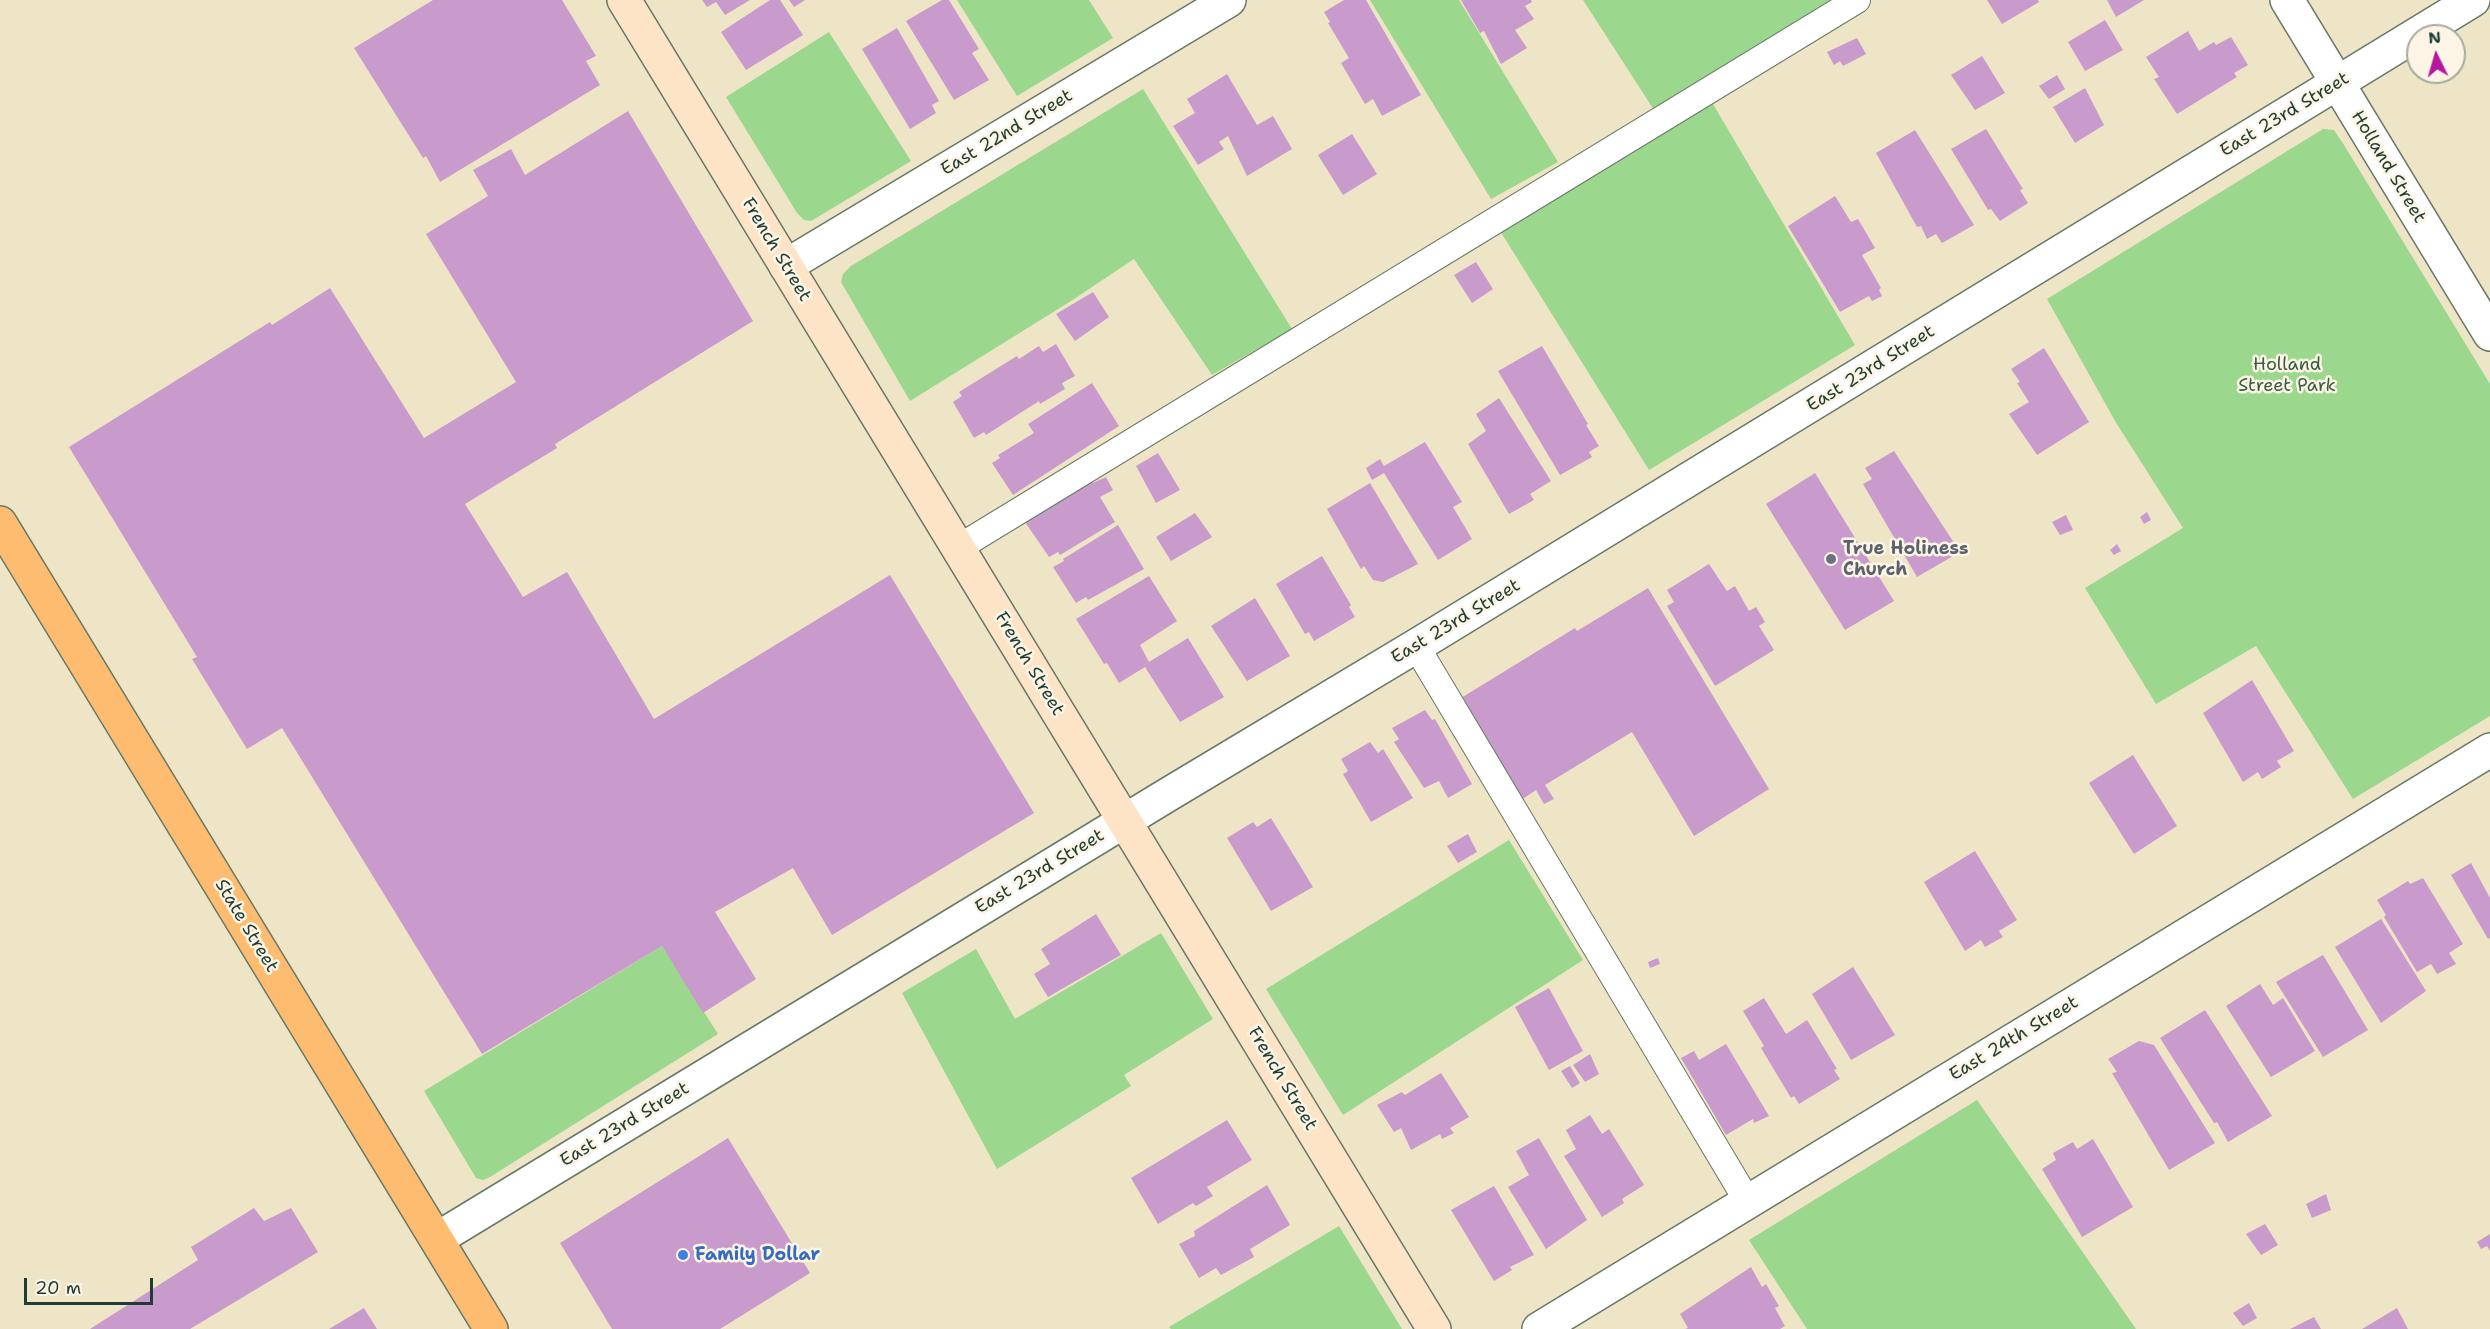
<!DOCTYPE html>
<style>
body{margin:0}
#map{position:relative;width:2490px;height:1329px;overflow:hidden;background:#eee5c6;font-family:"Shantell Sans",sans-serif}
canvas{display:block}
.north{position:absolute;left:2406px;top:24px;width:60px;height:60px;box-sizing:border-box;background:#fcf5e5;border:2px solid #a4ab9e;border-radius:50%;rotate:355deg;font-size:16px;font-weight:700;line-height:24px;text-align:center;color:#1f3d34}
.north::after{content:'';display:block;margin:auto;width:21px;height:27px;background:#b5179e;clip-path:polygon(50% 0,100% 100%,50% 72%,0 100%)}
.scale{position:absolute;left:24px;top:1278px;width:129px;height:27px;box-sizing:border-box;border:3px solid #1f3d34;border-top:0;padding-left:8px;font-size:18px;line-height:21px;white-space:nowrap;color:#1f3d34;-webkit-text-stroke:4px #fcf5e5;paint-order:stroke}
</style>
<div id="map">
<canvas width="2490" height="1329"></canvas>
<div class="north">N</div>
<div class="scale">20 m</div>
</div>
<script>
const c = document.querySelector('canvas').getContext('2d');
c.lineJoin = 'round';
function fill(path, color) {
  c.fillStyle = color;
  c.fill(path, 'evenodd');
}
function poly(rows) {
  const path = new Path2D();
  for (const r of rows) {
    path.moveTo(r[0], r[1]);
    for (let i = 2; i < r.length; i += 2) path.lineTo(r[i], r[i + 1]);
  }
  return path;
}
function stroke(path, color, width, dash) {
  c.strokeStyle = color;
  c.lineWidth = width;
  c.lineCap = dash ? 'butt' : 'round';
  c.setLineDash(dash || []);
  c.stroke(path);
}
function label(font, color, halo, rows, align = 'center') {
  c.font = font + ' "Shantell Sans",sans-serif';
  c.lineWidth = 5;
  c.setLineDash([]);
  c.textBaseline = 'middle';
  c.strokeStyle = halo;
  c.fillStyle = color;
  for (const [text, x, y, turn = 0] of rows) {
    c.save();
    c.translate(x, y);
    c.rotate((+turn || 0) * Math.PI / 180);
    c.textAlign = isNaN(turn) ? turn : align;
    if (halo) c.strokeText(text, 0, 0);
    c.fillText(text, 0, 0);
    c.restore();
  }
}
fill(poly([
 [957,0,1089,0,1113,38,1017,96],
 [1370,0,1459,0,1558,162,1491,199],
 [1583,0,1838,0,1654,110],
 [829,32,911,161,811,221,804,220,797,213,726,97],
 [1143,89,1292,329,1212,375,1134,259,1071,301,910,401,841,282,843,274,851,266],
 [1710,99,1855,345,1649,470,1497,226],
 [2323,129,2334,130,2344,145,2490,384,2490,716,2353,799,2256,646,2156,704,2085,588,2183,528,2115,421,2047,299],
 [1509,840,1583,960,1343,1115,1266,989],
 [1161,933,1213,1019,1124,1075,1131,1086,997,1169,902,993,976,949,1015,1019],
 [662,946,718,1034,490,1177,483,1180,476,1178,424,1091],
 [1977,1100,2136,1329,1807,1329,1749,1240],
 [1339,1226,1402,1329,1171,1329,1169,1327]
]), '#9bd78c');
fill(poly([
 [433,0,562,0,596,56,586,61,600,85,440,182,426,156,423,158,354,48],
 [702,0,750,0,725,15,716,2,707,7],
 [770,0,780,0,803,35,746,70,721,32],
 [789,0,805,0,794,7],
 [942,0,949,0,979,49,972,53,989,80,954,100,906,21],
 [1344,0,1366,0,1421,95,1382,116,1373,99,1365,104,1341,63,1349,58,1328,23,1330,22,1324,12],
 [1461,0,1531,0,1532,2,1525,6,1534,19,1515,30,1527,48,1501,64,1484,31,1480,33],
 [1987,0,2038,0,2039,2,2002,24],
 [2107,0,2144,0,2116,17],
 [2105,20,2123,50,2085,71,2068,42],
 [897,28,939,101,932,105,936,113,910,129,862,49],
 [2188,31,2199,51,2214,42,2216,45,2231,37,2248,65,2234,73,2237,77,2177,114,2154,79,2159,77,2146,57],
 [1857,38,1866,54,1843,66,1840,61,1834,65,1827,52],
 [1982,56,2005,93,1975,110,1951,75],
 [1227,74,1257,125,1273,116,1292,149,1247,176,1228,136,1219,142,1224,149,1198,165,1173,126,1195,113,1187,99],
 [2057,75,2065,89,2049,99,2039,86],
 [2085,88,2104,125,2075,143,2053,107],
 [628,111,753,321,555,444,557,448,465,504,523,597,567,572,654,719,890,575,1034,813,832,935,793,868,715,912,756,979,703,1013,662,946,482,1054,282,728,247,749,192,659,197,657,69,447,270,322,272,325,330,288,424,438,516,382,426,234,488,196,473,170,511,149,525,175],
 [1986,129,2023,189,2020,190,2028,203,2000,221,1991,209,1988,210,1951,149],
 [1915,130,1974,225,1942,243,1936,234,1927,239,1921,226,1917,227,1876,153],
 [1352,134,1377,174,1343,195,1318,155],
 [1835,196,1851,222,1858,219,1875,248,1862,255,1881,288,1879,290,1882,296,1872,301,1869,296,1840,312,1788,226],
 [1476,262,1493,289,1472,303,1454,275],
 [1093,292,1109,317,1075,341,1056,314],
 [1056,344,1075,376,1062,383,1065,389,1040,404,1039,401,986,435,984,432,974,438,953,402,962,396,959,392,1017,356,1019,359,1039,346,1043,352],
 [1542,346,1588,424,1586,425,1599,446,1589,452,1592,457,1560,475,1498,371],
 [2044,348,2089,422,2037,455,2009,414,2029,402,2017,383,2020,382,2011,369],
 [1092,383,1119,426,1013,495,992,463,1000,458,998,455,1034,433,1028,424],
 [1499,398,1551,481,1530,494,1534,500,1509,514,1468,444,1486,431,1476,414],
 [1425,442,1462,502,1453,507,1472,539,1438,560,1384,473,1372,480,1366,468,1380,459,1384,466],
 [1894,451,1960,552,1917,577,1863,484,1872,479,1865,468],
 [1158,453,1180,490,1156,503,1136,466],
 [1815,473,1894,601,1845,630,1766,504],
 [1106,477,1113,490,1100,497,1115,522,1060,555,1058,552,1049,557,1025,522,1091,479,1093,483],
 [1370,483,1418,564,1383,582,1373,580,1364,566,1361,569,1327,509],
 [2147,512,2151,520,2144,524,2140,517],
 [1195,513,1212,537,1171,561,1156,537],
 [2066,515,2073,530,2060,535,2052,522],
 [1118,525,1144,569,1088,600,1086,597,1076,603,1053,567,1064,561,1063,559],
 [2117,544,2121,551,2114,555,2110,550],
 [1322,556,1351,605,1349,607,1355,617,1314,641,1309,632,1305,634,1276,584],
 [1709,564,1727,591,1735,586,1749,611,1756,607,1765,622,1759,626,1774,650,1715,686,1667,606,1674,602,1667,590],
 [1149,576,1177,621,1140,645,1149,662,1188,638,1224,697,1180,722,1145,667,1119,683,1107,663,1104,664,1076,619],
 [1648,588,1769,789,1694,836,1632,732,1545,785,1554,799,1544,804,1536,790,1521,800,1461,698,1575,628,1577,631],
 [1255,598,1290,656,1247,681,1211,626],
 [2252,680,2294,751,2277,761,2281,767,2262,779,2258,772,2243,782,2203,713],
 [1425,710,1432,720,1435,719,1472,784,1448,798,1439,781,1424,788,1394,742,1399,739,1392,728],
 [1370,742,1378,753,1383,749,1413,798,1371,822,1343,774,1348,771,1341,759],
 [2133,755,2177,826,2134,854,2089,783],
 [1271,818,1313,887,1271,911,1227,838,1253,822,1257,827],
 [1468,834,1477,852,1458,863,1447,846],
 [1975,851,2017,920,1999,931,2003,937,1985,947,1981,940,1965,951,1924,882],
 [2471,863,2490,898,2490,938,2488,939,2451,875],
 [2423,878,2463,944,2449,953,2456,964,2437,974,2431,964,2417,972,2384,917,2386,915,2377,900,2408,881,2410,884],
 [1096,914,1121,955,1048,997,1034,974,1050,964,1041,949],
 [2381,919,2426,991,2381,1023,2335,947],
 [2323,955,2368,1030,2323,1057,2276,982],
 [1658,958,1660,964,1650,968,1648,962],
 [1853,967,1895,1035,1851,1060,1812,994],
 [2260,984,2273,1005,2283,998,2315,1051,2271,1077,2226,1006],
 [1549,988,1583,1051,1549,1070,1515,1007],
 [1764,998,1786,1034,1807,1020,1837,1069,1834,1070,1840,1079,1799,1104,1794,1096,1791,1098,1761,1048,1764,1046,1743,1011],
 [2205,1010,2272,1116,2228,1142,2217,1122,2214,1123,2160,1038],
 [2139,1041,2154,1045,2215,1143,2169,1170,2112,1073,2117,1072,2108,1059],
 [1726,1044,1769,1116,1754,1123,1753,1119,1726,1135,1681,1058,1694,1051,1699,1060],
 [1590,1054,1599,1074,1585,1082,1573,1065],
 [1570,1066,1580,1083,1572,1088,1561,1071],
 [1441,1073,1469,1117,1450,1128,1454,1133,1442,1139,1440,1134,1411,1150,1401,1128,1394,1132,1377,1105,1402,1092,1405,1095],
 [1590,1115,1602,1134,1609,1129,1644,1185,1622,1199,1624,1203,1602,1217,1564,1156,1576,1149,1566,1130],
 [1227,1120,1252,1160,1207,1187,1213,1196,1196,1206,1193,1203,1158,1224,1131,1178],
 [728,1138,810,1273,720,1329,612,1329,560,1243],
 [1539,1138,1587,1220,1546,1249,1508,1187,1529,1175,1516,1151],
 [2093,1139,2133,1207,2082,1237,2042,1169,2056,1160,2053,1153,2073,1142,2077,1149],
 [1267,1185,1290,1225,1250,1249,1254,1257,1221,1275,1216,1268,1199,1278,1179,1244,1195,1236,1194,1231],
 [1494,1186,1534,1255,1510,1267,1512,1270,1494,1281,1451,1210],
 [2326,1194,2331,1210,2312,1218,2306,1204],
 [254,1208,264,1221,291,1208,318,1252,190,1329,90,1329,198,1260,191,1247],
 [2265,1224,2278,1245,2261,1255,2246,1234],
 [2490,1234,2490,1251,2487,1246,2481,1249,2477,1242],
 [1751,1267,1762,1287,1766,1284,1779,1306,1775,1308,1785,1326,1780,1329,1685,1329,1688,1328,1680,1314],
 [2249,1303,2257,1318,2243,1326,2233,1313],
 [364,1308,377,1329,329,1329],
 [2397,1308,2408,1329,2362,1329],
 [2314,1317,2321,1329,2290,1329]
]), '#c99bcd');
const service = poly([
 [958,548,1857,0],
 [1416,646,1748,1202]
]);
const minor = poly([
 [2287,0,2490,334],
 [786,266,1229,0],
 [437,1239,1169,794,1416,646,2473,0],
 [1539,1329,2490,750]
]);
const secondary = poly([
 [624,0,1434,1329]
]);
const primary = poly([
 [0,523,491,1329]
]);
stroke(service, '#677867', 28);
stroke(minor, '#677867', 36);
stroke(secondary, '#677867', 36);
stroke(primary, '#677867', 36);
stroke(service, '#fff', 26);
stroke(minor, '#fff', 33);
stroke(secondary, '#fee4c6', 33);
stroke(primary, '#fdbc70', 33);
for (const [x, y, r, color] of [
 [1831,559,6,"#6b7280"],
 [683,1255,6,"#3f7fe0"]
]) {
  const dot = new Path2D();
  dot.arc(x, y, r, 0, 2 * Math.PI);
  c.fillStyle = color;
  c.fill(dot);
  stroke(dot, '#fcf5e5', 2);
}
label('18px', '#1f3d34', '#fcf5e5', [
 ["East 23rd Street",2285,115,-31],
 ["East 22nd Street",1007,133,-31],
 ["Holland Street",2388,167,59],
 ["French Street",776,250,59],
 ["East 23rd Street",1871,369,-32],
 ["East 23rd Street",1456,622,-31],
 ["French Street",1029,664,59],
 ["East 23rd Street",1040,872,-31],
 ["State Street",246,926,59],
 ["East 24th Street",2014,1039,-31],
 ["French Street",1282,1079,59],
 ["East 23rd Street",625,1125,-31]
]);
label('18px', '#385c46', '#fcf5e5', [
 ["Holland",2287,365],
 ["Street Park",2287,386]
]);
label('bold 18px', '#5b616d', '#fcf5e5', [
 ["True Holiness",1843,549],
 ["Church",1843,570]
], 'left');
label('bold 18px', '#366cbe', '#fcf5e5', [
 ["Family Dollar",695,1255]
], 'left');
</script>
